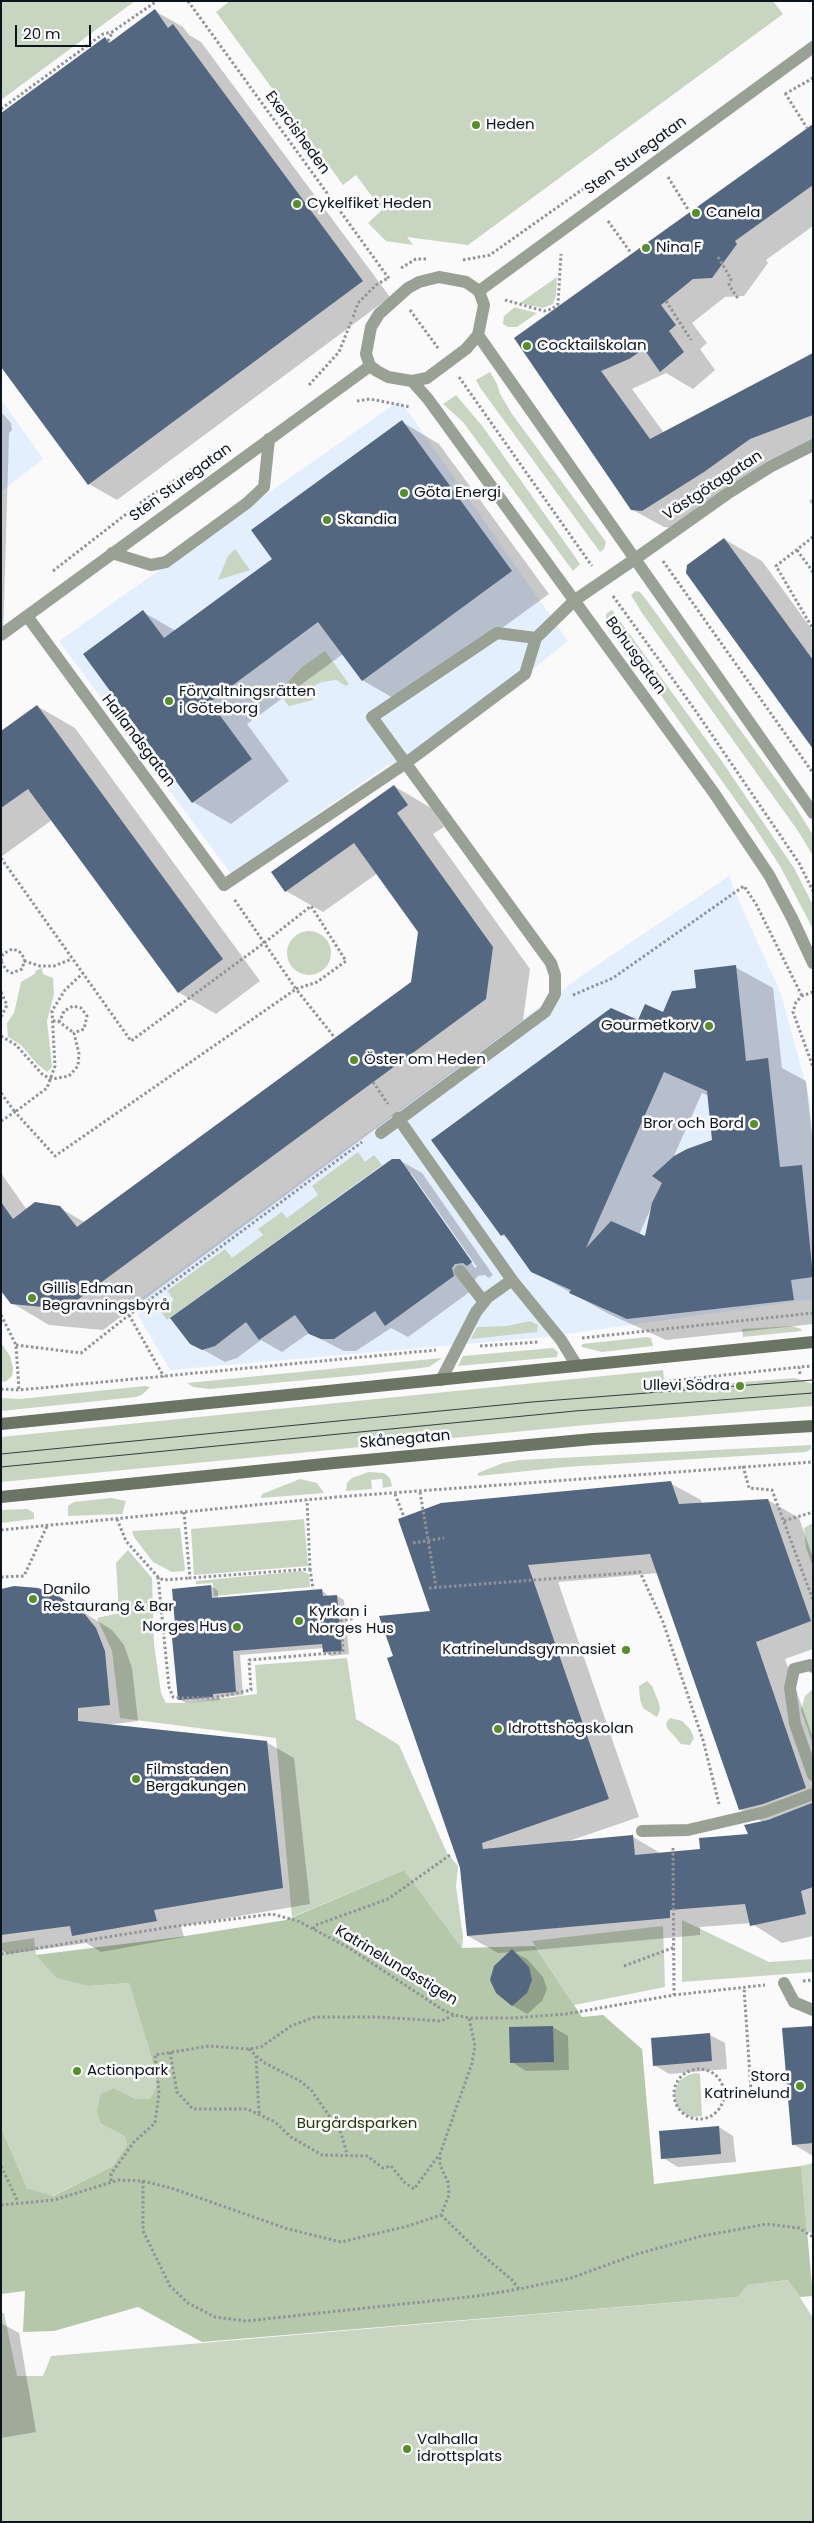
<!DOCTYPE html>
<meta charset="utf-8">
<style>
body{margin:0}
#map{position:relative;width:814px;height:2523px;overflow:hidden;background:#fafafa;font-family:Poppins,sans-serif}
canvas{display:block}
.frame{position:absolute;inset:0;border:2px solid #0c141e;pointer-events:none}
.scale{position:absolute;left:15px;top:25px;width:76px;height:22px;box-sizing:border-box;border:2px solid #0c141e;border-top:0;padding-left:6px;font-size:15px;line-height:18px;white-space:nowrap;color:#0c141e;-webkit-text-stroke:4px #fafafa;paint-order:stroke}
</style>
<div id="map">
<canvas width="814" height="2523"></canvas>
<div class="frame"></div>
<div class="scale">20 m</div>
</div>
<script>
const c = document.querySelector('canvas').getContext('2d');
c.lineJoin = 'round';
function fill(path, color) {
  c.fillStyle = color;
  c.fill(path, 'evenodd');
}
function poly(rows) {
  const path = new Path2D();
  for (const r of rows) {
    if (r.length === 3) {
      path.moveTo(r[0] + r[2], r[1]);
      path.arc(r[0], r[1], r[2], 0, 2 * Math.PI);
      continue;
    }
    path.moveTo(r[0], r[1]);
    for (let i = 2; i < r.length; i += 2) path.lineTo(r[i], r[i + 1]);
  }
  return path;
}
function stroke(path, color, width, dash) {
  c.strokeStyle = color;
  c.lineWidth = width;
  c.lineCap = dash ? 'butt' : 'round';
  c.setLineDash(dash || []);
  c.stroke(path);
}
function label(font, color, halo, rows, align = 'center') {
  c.font = font + ' Poppins,sans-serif';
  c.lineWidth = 5;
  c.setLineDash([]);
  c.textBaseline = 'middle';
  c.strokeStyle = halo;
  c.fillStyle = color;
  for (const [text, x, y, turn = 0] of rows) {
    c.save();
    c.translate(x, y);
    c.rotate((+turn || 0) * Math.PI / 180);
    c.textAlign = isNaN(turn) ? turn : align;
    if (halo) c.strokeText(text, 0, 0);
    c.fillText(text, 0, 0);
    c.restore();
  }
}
fill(poly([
 [1,399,43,459,1,492],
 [400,400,568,641,422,759,386,766,231,874,59,641],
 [729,876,742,908,781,994,809,1096,813,1134,813,1299,546,1337,170,1370,132,1305,584,974]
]), '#e4effe');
fill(poly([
 [1,1,135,1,1,100],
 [230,1,773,1,783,14,468,245,407,237,413,245,386,241,368,223,382,210,356,175,343,185,216,12],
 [557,277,556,295,553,304,543,308,520,303],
 [515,307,517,308,537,313,517,327,508,327,503,324,504,316],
 [490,372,497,384,500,394,512,414,606,542,604,549,600,552,481,389,476,380],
 [456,395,483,427,580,564,573,571,463,422,443,404],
 [235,549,250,570,218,580,228,556],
 [636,591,640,592,648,602,793,803,813,835,813,856,798,831,642,613,631,595],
 [612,610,721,760,794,868,813,905,813,929,780,866,754,826,630,652,606,622,606,614],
 [325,651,349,684,346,686,336,680,322,682,315,685,313,700,289,706,280,695,287,683,302,667],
 [309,953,22],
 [42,968,43,974,53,978,54,994,47,1021,52,1067,47,1072,37,1064,21,1045,8,1037,7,1023,14,1013,21,982,36,973,35,971],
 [358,1152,365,1162,374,1155,382,1165,167,1320,160,1310,174,1300,167,1291,225,1249,232,1258,263,1235,258,1229,282,1212,287,1218,318,1195,312,1186],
 [530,1321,538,1325,537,1332,471,1339,477,1327,507,1326],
 [792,1326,801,1329,802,1331,743,1337,742,1329],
 [647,1337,651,1338,653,1346,602,1352,582,1347,582,1344],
 [1,1343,10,1356,13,1368,12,1376,5,1382,1,1381],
 [553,1348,558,1352,557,1357,458,1366,463,1356],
 [442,1358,429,1367,359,1375,210,1389,193,1387,187,1383],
 [663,1370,665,1388,795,1378,813,1384,813,1406,586,1425,1,1482,1,1437],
 [145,1386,150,1387,142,1395,136,1397,1,1411,1,1398,20,1399],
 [811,1445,811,1449,806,1452,566,1467,478,1476,478,1473,503,1463,520,1460],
 [369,1472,384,1473,390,1478,392,1486,383,1488,382,1479,371,1480,372,1489,346,1491,347,1483,352,1478],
 [300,1479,317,1483,324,1493,261,1498,262,1494],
 [111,1498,126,1501,122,1514,68,1516,68,1506,74,1502],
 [27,1509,34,1513,34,1519,1,1523,1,1510],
 [304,1519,308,1566,194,1575,191,1529],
 [813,1523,813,1567,806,1548,804,1528],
 [180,1528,185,1569,184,1571,172,1572,153,1562,134,1537,132,1531],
 [128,1550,152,1578,154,1644,161,1693,166,1703,185,1703,257,1694,255,1665,347,1658,356,1719,399,1745,447,1853,458,1866,456,1886,463,1937,462,1948,404,1870,292,1917,276,1738,120,1718,112,1651,97,1618,119,1613,116,1563],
 [302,1571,309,1574,310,1587,214,1596,213,1583,196,1584,196,1581],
 [647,1681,652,1686,659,1703,660,1710,657,1717,643,1708,640,1699,639,1686],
 [813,1689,813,1744,801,1710,805,1696],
 [670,1718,682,1721,690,1729,694,1738,690,1745,681,1744,667,1728,666,1723],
 [682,1920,769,1962,813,1959,813,1972,682,1982],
 [663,1926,665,1987,574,2005,532,1941],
 [34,1938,36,1955,89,1986,129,1983,151,2056,157,2085,150,2099,136,2099,114,2088,101,2124,124,2136,127,2144,113,2166,52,2196,27,2188,1,2127,1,1943],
 [696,2073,700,2074,702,2116,693,2117,687,2116,677,2107,674,2094,679,2081,688,2075],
 [813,2163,813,2234,807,2231,801,2166],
 [789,2280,813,2318,813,2522,1,2522,1,2313,4,2313,17,2376,43,2376,51,2356,738,2297,746,2285]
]), '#c8d5c0');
fill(poly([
 [404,1870,462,1948,535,1946,582,2017,603,2015,642,2049,654,2184,801,2166,813,2296,800,2297,788,2280,747,2285,738,2297,202,2342,138,2307,54,2331,23,2332,25,2291,1,2294,1,2127,27,2188,53,2196,113,2166,127,2144,124,2136,101,2124,97,2112,100,2095,114,2088,136,2099,150,2099,157,2085,151,2056,129,1983,89,1986,57,1978,36,1955,179,1937,286,1920]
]), '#b6c8aa');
fill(poly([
 [155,11,183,27,189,35,201,42,390,297,117,500,89,484,105,39,112,43],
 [813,125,813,226,766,260,768,263,744,296,725,297,692,323,707,343,700,349,715,370,693,389,666,373,632,389,664,433,813,355,813,444,675,528,664,527,631,509,516,338],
 [1,412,11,423,12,430,9,433,3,641,1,641],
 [402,422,439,444,549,594,400,702,362,680,343,654,247,724,289,781,231,824,193,802,143,612,176,631,274,559],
 [813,498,813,506,809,501],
 [724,539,762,561,813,631,813,747],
 [37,706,75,728,260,981,216,1014,178,992,52,820,1,857,1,733],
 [394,786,431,808,444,827,433,834,530,969,523,1020,103,1330,49,1325,12,1303,1,1289,1,1173,27,1210,60,1208,86,1223,412,983,419,932,378,873,323,912,286,891],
 [735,967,773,988,782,1068,806,1081,813,1145,813,1324,666,1340,609,1314,532,1271,509,1239,502,1235,639,1022,663,1013],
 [702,1093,709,1096,713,1141,673,1158],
 [651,1208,652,1208,645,1237,639,1235],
 [399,1160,422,1173,493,1275,489,1278,485,1275,478,1276,474,1281,475,1288,408,1337,391,1328,356,1351,344,1351,309,1333,282,1352,261,1340,237,1358,225,1362,191,1343],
 [411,1173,477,1267,475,1268,409,1175],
 [670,1483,701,1500,702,1504,768,1500,799,1518,813,1558,813,1649,785,1659,813,1738,813,1936,782,1943,751,1923,700,1927,700,1935,514,1952,527,1959,543,1977,547,1989,542,2001,527,2014,512,2005,511,1952,498,1953,468,1936,462,1868,394,1657,432,1612],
 [658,1573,740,1809,763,1822,749,1835,702,1850,662,1854,633,1837,566,1842,639,1817,558,1582],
 [211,1586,218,1591,218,1599,322,1590,329,1597,337,1596,344,1600,349,1654,331,1656,324,1652,324,1648,240,1655,243,1695,220,1697,220,1700,186,1703,179,1699,177,1639],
 [1,1590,57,1596,112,1630,124,1645,132,1668,138,1721,106,1725,266,1742,294,1758,310,1904,181,1926,184,1937,101,1952,86,1943,9,1954,1,1950],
 [553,2027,568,2036,569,2070,526,2071,512,2062,511,2028],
 [813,2027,813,2156,793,2144],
 [710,2035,725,2043,727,2069,669,2074,654,2065],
 [719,2127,733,2136,736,2162,678,2167,663,2158],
 [1,2323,19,2333,36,2432,1,2438]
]), '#0003');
fill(poly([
 [155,9,168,28,173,24,363,281,88,485,1,367,1,113,105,37,109,43],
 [813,124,813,185,735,241,737,244,712,278,693,279,661,305,676,325,669,331,684,352,660,372,644,349,629,359,601,371,650,439,813,353,813,415,750,439,704,472,642,511,631,510,514,338],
 [402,420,512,571,362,681,318,622,210,702,252,759,192,803,83,654,143,610,164,638,272,559,251,530],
 [724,538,813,660,813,749,686,573,687,565],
 [37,705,223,959,178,993,28,789,1,808,1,731],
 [394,785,408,805,397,813,493,947,486,999,65,1309,11,1304,1,1291,1,1202,13,1219,35,1202,60,1206,77,1227,411,982,418,932,354,843,285,892,271,872],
 [736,965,746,1061,768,1058,780,1167,802,1165,813,1277,791,1280,794,1300,627,1319,569,1293,571,1290,531,1272,504,1234,501,1236,431,1140,611,1008,638,1020,645,1004,663,1012,672,991,696,988,694,970],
 [664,1072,707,1091,712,1140,687,1149,674,1156,652,1176,662,1183,652,1203,645,1236,611,1221,586,1248],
 [392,1159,400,1159,472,1262,467,1266,463,1263,455,1264,452,1268,454,1276,385,1326,375,1311,334,1339,321,1339,309,1334,295,1315,259,1340,246,1322,215,1346,202,1350,190,1344,170,1318],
 [671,1481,679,1504,768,1499,811,1621,756,1642,806,1788,763,1804,739,1810,650,1554,528,1565,609,1799,482,1843,483,1849,633,1835,635,1855,700,1849,699,1838,748,1834,744,1825,768,1820,812,1803,813,1887,801,1891,806,1914,750,1926,745,1904,670,1910,670,1918,467,1936,460,1868,387,1658,393,1656,379,1616,430,1611,398,1519,441,1503],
 [211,1585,212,1598,322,1589,323,1596,337,1595,342,1651,323,1652,322,1644,233,1651,236,1692,213,1694,213,1697,178,1700,172,1638,176,1637,172,1589],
 [14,1586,38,1588,57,1595,83,1612,96,1628,105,1651,110,1705,78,1708,78,1721,267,1741,283,1888,154,1910,157,1921,72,1936,70,1926,1,1935,1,1589],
 [512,1949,529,1967,532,1980,527,1993,512,2006,496,1993,490,1980,494,1966],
 [553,2026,554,2062,510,2063,509,2027],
 [813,2026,813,2143,792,2145,782,2028],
 [710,2033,712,2061,653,2066,651,2038],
 [719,2126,721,2154,661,2159,659,2131]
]), '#536780');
stroke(poly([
 [188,1,390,280],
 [108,41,112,33],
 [785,93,807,128],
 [785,94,813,78],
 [1,109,103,34,112,32,157,1],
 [668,177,689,211],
 [608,221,631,253],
 [718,257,731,279,729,285,739,300],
 [463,260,490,255,583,189],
 [401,268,416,259,427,259],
 [505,300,544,311,552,309,558,304,561,254],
 [666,301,691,340],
 [410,310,438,348],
 [353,317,358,303,376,285,388,278],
 [459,377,592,566],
 [309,385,339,352,351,322],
 [357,401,370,399,410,407],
 [813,537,776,566,813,629],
 [797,550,813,572],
 [663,561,813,773],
 [53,571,143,501,201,463],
 [613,596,695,710,799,863,813,891],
 [1,858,131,1041,264,943,311,906,346,961,317,982,296,989,335,1038],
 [1,961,3,954,12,949,19,951,25,959,22,969,12,973,6,970,1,961],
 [24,961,40,966,54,966,72,959],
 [1,992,7,1005,1,1017],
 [813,992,802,996,796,1002,793,1012,813,1067],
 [573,995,613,978,744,886,756,904,802,996],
 [58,1021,74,1033],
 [1,1036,16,1045,43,1075,52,1079,69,1076,78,1066,79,1054,74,1033,84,1029,87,1016,81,1008,73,1006,64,1011,60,1021,51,1021],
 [373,1082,388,1104],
 [1,1093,15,1112,47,1088,55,1066,52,1011,65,990,83,973],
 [1,1121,15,1112,55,1156,296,989,234,899],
 [1,1315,16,1345,19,1390],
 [129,1315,164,1377],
 [582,1338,813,1313],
 [16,1345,81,1353,129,1315,362,1142],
 [480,1346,538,1342],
 [800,1374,799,1367,813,1366],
 [669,1381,799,1367],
 [1,1389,19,1390,436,1350],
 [743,1466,749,1488,772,1490,813,1600],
 [420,1492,436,1587],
 [395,1494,404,1517],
 [184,1512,190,1578,310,1569,307,1500],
 [117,1519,126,1541,158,1577,163,1580,190,1578],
 [784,1521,813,1512],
 [1,1530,336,1497,813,1462],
 [413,1543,444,1538],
 [310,1569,313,1589],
 [1,1577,24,1576,47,1526],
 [158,1577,169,1687,173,1697,181,1698,213,1698,251,1690,249,1660,343,1652,341,1621,355,1618],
 [429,1588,640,1572,663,1622,703,1740,719,1804],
 [673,1848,674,1995],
 [313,1929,316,1925,388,1899,450,1855],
 [1,1954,170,1927,272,1914,298,1921,349,1948,443,2010,454,2015,469,2018,513,2018,566,2014,674,1995,765,1985],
 [624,1966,675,1947],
 [803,1981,813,1980],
 [249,2049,263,2062,300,2081,312,2091,341,2133,347,2154],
 [170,2052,177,2092,193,2109,247,2109,275,2122,291,2137,322,2155,367,2156,383,2168,391,2166,405,2183,414,2189,439,2155],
 [256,2056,259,2113],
 [699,2094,25],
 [725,2092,751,2091,744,1988],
 [1,2166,18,2202],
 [111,2181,111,2174,134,2142,155,2123,159,2093,155,2055,209,2046,249,2049,261,2047,291,2026,315,2017,378,2017,441,2021,454,2015],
 [143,2181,143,2231,170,2286,188,2303,215,2317,246,2321,477,2296,519,2289,571,2278,637,2254,702,2236,767,2224,799,2228,813,2237],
 [1,2205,54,2200,119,2180,143,2181,171,2188,288,2229,341,2242,408,2226,441,2215,449,2195,448,2182,440,2165,440,2154,472,2063,475,2046,469,2018],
 [441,2215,479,2252,512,2280,519,2289]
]), '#909498', 3, [2.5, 2.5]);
stroke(poly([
 [112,553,151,565,166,562,247,503,264,487,269,439],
 [224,885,406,763,525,674,536,638],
 [398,1118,512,1280],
 [381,1133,545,1012,555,994,555,975,551,963,372,717,497,633,536,638,575,600,635,559],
 [460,1271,484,1302],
 [441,1380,476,1312,488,1297,512,1280,561,1340,577,1366],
 [813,1667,810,1665,794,1669,790,1688,795,1724,813,1775],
 [642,1831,688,1830,765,1812,813,1794],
 [784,1983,794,2002,813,2010]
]), '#98a194', 12);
stroke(poly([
 [439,277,466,282,479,291,484,305,478,335,466,349,427,378,412,381,388,377,377,371,370,366,366,354,371,327,379,314,408,288,419,282,439,277],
 [479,291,813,47],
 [478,335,813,813],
 [412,381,428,399,714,793,769,875,792,918,813,963],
 [635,559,727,494,770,467,813,445],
 [27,616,224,885],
 [1,635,370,366]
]), '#98a194', 12);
stroke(poly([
 [1,1424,813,1342],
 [1,1497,334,1463,593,1439,813,1426]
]), '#6a7663', 12);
stroke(poly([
 [1,1454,532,1402,813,1380],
 [1,1467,575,1411,813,1393]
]), '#353c44', 1);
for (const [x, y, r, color] of [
 [476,125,5,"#578e2a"],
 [297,204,5,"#578e2a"],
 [696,213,5,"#578e2a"],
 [646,248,5,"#578e2a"],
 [527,346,5,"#578e2a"],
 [404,493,5,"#578e2a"],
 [327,520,5,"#578e2a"],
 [169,701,5,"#578e2a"],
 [709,1026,5,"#578e2a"],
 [354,1060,5,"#578e2a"],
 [754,1124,5,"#578e2a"],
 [32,1298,5,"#578e2a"],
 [740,1386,5,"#578e2a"],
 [33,1599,5,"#578e2a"],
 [299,1621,5,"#578e2a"],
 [237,1627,5,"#578e2a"],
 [626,1650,5,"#578e2a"],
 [498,1729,5,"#578e2a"],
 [136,1779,5,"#578e2a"],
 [77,2071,5,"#578e2a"],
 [800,2086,5,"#578e2a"],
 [407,2449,5,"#578e2a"]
]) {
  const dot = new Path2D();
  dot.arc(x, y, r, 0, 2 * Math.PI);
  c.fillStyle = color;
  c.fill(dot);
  stroke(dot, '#fafafa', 2);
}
label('15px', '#0c141e', '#fafafa', [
 ["Heden",486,125],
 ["Cykelfiket Heden",307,204],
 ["Canela",706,213],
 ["Nina F",656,248],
 ["Cocktailskolan",537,346],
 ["Göta Energi",414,493],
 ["Skandia",337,520],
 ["Förvaltningsrätten",179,692],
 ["i Göteborg",179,709],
 ["Gourmetkorv",699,1026,"right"],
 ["Öster om Heden",364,1060],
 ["Bror och Bord",744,1124,"right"],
 ["Gillis Edman",42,1289],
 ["Begravningsbyrå",42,1306],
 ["Ullevi Södra",730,1386,"right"],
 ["Danilo",43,1590],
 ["Restaurang & Bar",43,1607],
 ["Kyrkan i",309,1612],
 ["Norges Hus",309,1629],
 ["Norges Hus",227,1627,"right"],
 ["Katrinelundsgymnasiet",616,1650,"right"],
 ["Idrottshögskolan",508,1729],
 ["Filmstaden",146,1770],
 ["Bergakungen",146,1787],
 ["Actionpark",87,2071],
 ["Stora",790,2077,"right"],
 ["Katrinelund",790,2094,"right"],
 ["Valhalla",417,2440],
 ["idrottsplats",417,2457]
], 'left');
label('15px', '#0c141e', '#fafafa', [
 ["Exercisheden",297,133,54],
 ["Sten Sturegatan",636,156,-36],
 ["Sten Sturegatan",181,483,-36],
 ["Västgötagatan",713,486,-33],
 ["Bohusgatan",635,656,54],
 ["Hallandsgatan",138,741,53],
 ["Skånegatan",405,1440,-5],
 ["Katrinelundsstigen",396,1966,31]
]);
label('15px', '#233c0f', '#fafafa', [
 ["Burgårdsparken",357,2124]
]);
</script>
